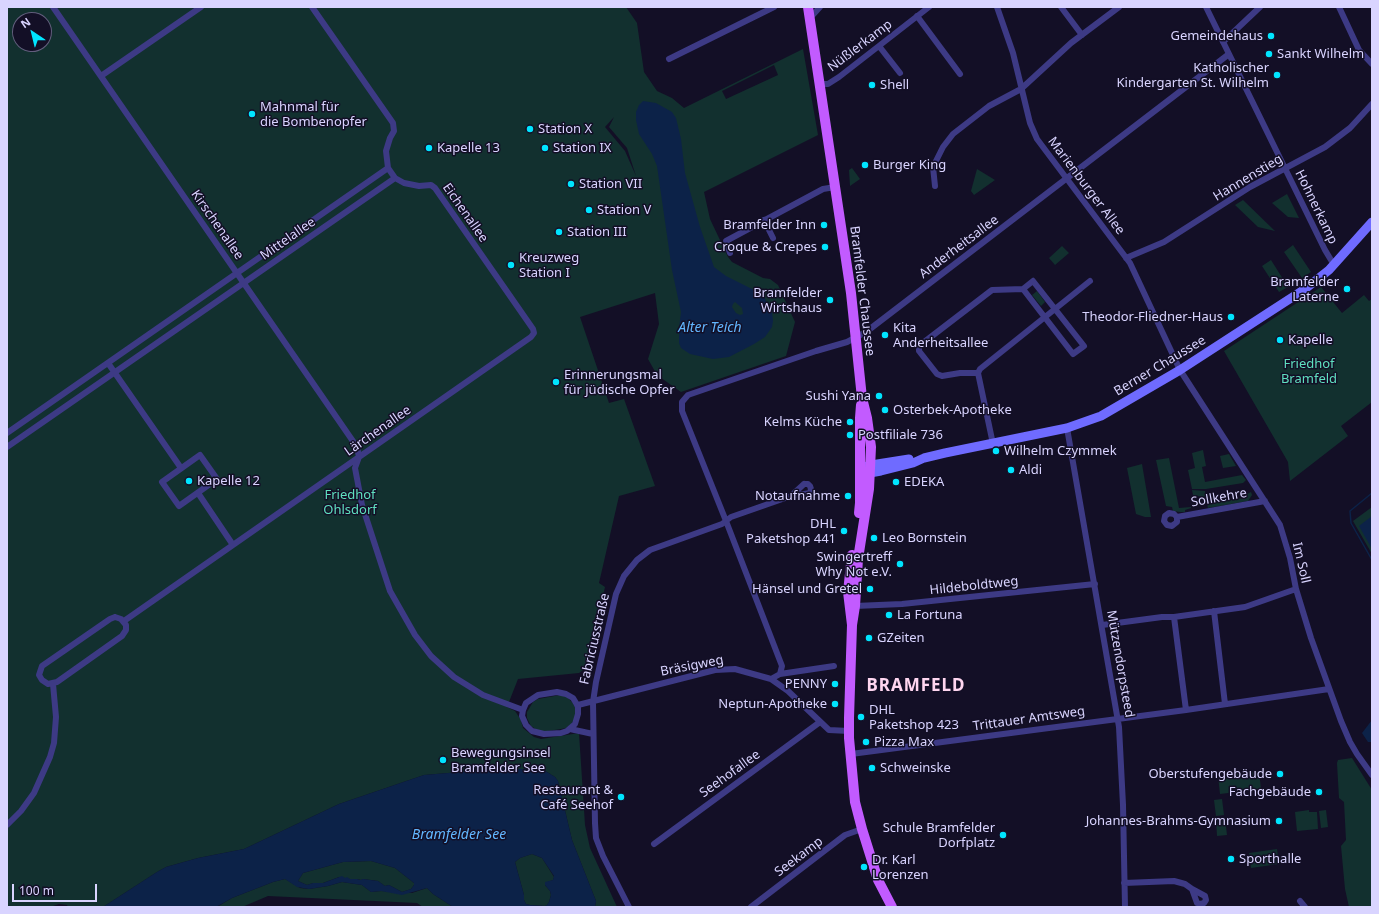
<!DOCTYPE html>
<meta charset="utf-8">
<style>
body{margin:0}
#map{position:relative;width:1379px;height:914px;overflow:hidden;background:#130f26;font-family:"Noto Sans",sans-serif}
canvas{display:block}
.frame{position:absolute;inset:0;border:8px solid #d9d4ff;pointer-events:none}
.north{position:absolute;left:12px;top:12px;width:40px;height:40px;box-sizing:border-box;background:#130f26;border:1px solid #625e7d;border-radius:50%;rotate:325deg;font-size:11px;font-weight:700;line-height:16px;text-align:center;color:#d9d4ff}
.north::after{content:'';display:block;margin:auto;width:14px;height:18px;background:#00e5ff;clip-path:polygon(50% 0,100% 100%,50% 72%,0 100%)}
.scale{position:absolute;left:12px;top:884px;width:85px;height:18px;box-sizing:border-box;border:2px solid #d9d4ff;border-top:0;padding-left:5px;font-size:12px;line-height:14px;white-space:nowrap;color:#d9d4ff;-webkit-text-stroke:3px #130f26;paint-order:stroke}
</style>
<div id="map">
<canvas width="1379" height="914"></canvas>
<div class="frame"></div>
<div class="north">N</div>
<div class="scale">100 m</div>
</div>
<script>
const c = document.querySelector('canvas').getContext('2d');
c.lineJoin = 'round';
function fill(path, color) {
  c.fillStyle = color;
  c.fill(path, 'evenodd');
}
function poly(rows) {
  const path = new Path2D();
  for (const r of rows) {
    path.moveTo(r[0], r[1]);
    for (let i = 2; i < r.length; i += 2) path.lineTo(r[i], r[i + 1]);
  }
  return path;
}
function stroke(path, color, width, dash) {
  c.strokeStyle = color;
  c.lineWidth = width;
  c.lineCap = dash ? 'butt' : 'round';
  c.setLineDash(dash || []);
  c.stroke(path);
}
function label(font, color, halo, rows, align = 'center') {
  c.font = font + ' "Noto Sans",sans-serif';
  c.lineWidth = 3;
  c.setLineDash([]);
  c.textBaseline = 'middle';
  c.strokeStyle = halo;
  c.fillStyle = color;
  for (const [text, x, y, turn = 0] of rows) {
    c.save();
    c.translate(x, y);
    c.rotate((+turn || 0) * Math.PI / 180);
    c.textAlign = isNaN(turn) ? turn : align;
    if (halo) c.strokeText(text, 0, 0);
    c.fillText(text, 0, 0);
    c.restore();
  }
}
fill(poly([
 [7,7,626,7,637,23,644,72,657,91,672,98,684,108,803,49,818,135,704,192,710,219,728,257,732,262,763,278,770,279,778,285,795,322,786,356,681,392,657,375,648,359,659,324,655,293,580,317,609,403,624,399,655,486,619,496,599,583,605,587,586,668,579,673,518,679,507,707,515,711,521,720,523,728,534,737,541,739,579,733,585,825,590,848,617,907,595,907,596,901,572,840,558,781,555,777,542,769,506,769,500,767,497,769,424,775,339,804,244,849,198,858,166,867,157,872,103,907,68,907,67,905,59,904,50,907,7,907],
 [20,20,44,20,44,44,20,44],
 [774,65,778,75,726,99,722,91],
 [614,117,609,127,627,148,636,176,625,151,605,127],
 [852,168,860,179,850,186,849,170],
 [977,169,995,180,974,195,971,191],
 [1287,194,1299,218,1288,217,1272,203],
 [1243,200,1275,231,1258,227,1235,205],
 [1293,245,1311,272,1302,278,1284,252],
 [1062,246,1069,253,1055,265,1049,258],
 [1271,260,1288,287,1279,292,1262,266],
 [1321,287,1342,313,1364,295,1369,301,1372,299,1372,402,1341,426,1348,436,1290,481,1288,462,1224,351],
 [1037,291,1045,302,1041,306,1032,295],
 [1203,450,1206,466,1202,467,1205,482,1242,475,1246,480,1243,483,1206,489,1192,489,1188,470,1195,468,1192,453],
 [1229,454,1236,466,1223,468,1220,456],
 [1169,458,1179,508,1191,507,1191,508,1185,510,1185,512,1180,512,1173,511,1172,507,1166,506,1156,460],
 [1142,464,1151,517,1145,517,1136,514,1127,468],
 [1192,490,1205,491,1207,502,1202,497,1193,495],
 [1251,492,1252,495,1248,501,1208,508,1207,504,1243,498,1243,496],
 [1372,507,1372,554,1353,521],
 [560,695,567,697,572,702,576,708,575,719,571,724,566,728,561,729,542,732,537,730,531,726,527,718,527,712,533,702,538,699],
 [1352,758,1372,790,1372,907,1349,907,1345,889,1341,846,1346,840,1344,802,1339,798,1337,763,1338,760],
 [1259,771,1261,789,1220,794,1218,776],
 [1222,799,1224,815,1216,816,1214,800],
 [1309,810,1309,812,1317,812,1318,829,1297,831,1295,812],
 [1326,810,1328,827,1321,828,1319,811],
 [1225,818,1227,835,1217,836,1216,819],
 [1277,849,1279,864,1251,868,1249,853],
 [532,854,542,858,554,877,553,880,545,883,545,885,550,891,551,895,549,902,547,905,545,906,530,905,526,904,524,900,524,895,515,862,520,858],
 [371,861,395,868,409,879,414,883,414,885,411,889,402,892,389,885,385,886,378,881,363,879,361,880,357,879,350,879,339,877,323,883,313,883,307,885,298,881,303,873,343,862],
 [285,879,300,888,309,889,328,886,342,882,362,885,371,892,381,891,412,893,427,888,433,894,453,907,423,907,417,903,268,896,242,907,217,907,232,898,273,882]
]), '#12302f');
fill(poly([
 [643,101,656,103,672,112,676,118,681,139,685,173,700,227,714,267,726,276,760,293,764,297,772,312,773,321,772,327,765,337,754,344,729,357,713,359,690,354,681,348,679,343,679,328,681,312,672,270,657,166,652,154,639,134,636,120,636,112,639,105],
 [735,302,742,308,743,314,740,315,736,313,732,307,733,304],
 [1372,516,1372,549,1359,526],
 [1372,720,1372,742,1368,742,1362,733],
 [499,767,506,769,542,769,555,777,558,781,572,840,596,901,595,907,453,907,433,894,427,888,402,895,381,891,371,892,362,885,342,882,328,886,309,889,297,887,285,879,273,882,232,898,216,907,103,907,157,872,166,867,198,858,244,849,339,804,424,775,497,769],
 [532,854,542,858,554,876,553,880,545,882,545,885,550,891,551,895,549,902,547,905,545,906,530,905,526,904,524,900,524,895,515,862,520,858],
 [371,861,395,868,409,879,414,883,414,885,411,889,402,892,389,885,385,886,378,881,363,879,360,880,357,879,350,879,347,877,345,878,342,876,323,883,313,883,307,885,298,881,303,873,343,862]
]), '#0c2248');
stroke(poly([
 [1372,493,1350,511,1351,523,1372,560]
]), '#0c2248', 1.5);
stroke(poly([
 [53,7,357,447,359,457],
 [997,7,1013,53,1030,123,1037,139,1130,263,1180,370,1280,525,1290,558,1296,589,1311,638,1341,721,1350,742,1357,754,1372,775],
 [1061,7,1082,35],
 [1206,7,1325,250,1334,265],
 [1339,7,1359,50,1372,64],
 [917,16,960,74],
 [810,18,820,7],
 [1223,42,1260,7],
 [879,46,900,73],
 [669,59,774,7],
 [101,76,201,7],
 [820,84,828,84,839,77,929,7],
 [935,186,933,167,943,147,953,134,989,106,1021,89,1071,43,1119,7],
 [764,220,773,238],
 [730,253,726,241,823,189,835,187],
 [1126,258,1164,242,1250,187,1325,147,1350,128,1372,104],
 [1033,281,1084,346,1073,354,1023,289,1033,281],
 [108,363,181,468],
 [978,373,960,373,942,376,937,374,919,351,919,346,992,290,1023,289],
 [1067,428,1119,727,1123,805,1125,907],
 [7,433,388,168],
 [993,444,978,373,980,369,1090,281],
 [7,447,395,178],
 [200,455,217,479,179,506,162,482,200,455],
 [359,457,355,468,362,505,390,591,415,635,431,656,454,677,483,695,523,710],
 [804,484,808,484,810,486,811,489,810,493,791,496,804,484],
 [198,493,233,545],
 [1177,517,1177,522,1172,526,1167,525,1164,521,1165,516,1169,513,1174,514,1177,517,1265,501],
 [855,606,902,604,1095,584],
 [1214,611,1225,704],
 [115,617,121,619,126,625,126,630,122,636,57,682,48,684,42,680,39,675,42,666,110,619,115,617],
 [1174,617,1186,710],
 [124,621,531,337,534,333,533,329,435,188,431,185,419,186,404,183,395,178,388,168,386,151,390,138,394,131,393,123,312,7],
 [1102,625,1162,617,1174,617,1245,607,1296,589],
 [780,674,834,666],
 [771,679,780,674,782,666,726,521,682,411,682,402,688,395,816,351,847,342,866,332,1229,54],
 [557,692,566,694,573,698,576,703,578,707,578,714,575,724,567,731,561,733,544,734,532,731,526,725,522,716,523,710,526,703,538,695,557,692],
 [578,705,715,670,735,669,771,679,788,691,829,730,849,731],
 [570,729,593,734],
 [851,754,1186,710,1329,689],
 [7,825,21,811,34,793,50,757,54,743,56,717,53,684],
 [654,844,820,722],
 [1124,883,1174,881,1185,884,1192,889,1197,903,1200,904,1204,903,1206,900,1205,896,1192,889],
 [1300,901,1305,907],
 [629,907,603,856,596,838,595,823,593,702,596,682,616,594,624,576,637,560,650,550,722,524,731,517,791,496],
 [751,907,845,835,862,829]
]), '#3d3a85', 6);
stroke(poly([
 [864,467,871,465,909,459],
 [864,470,870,473,881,471,913,463,924,458,945,453,1067,428,1101,416,1180,370,1305,289,1329,270,1372,222]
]), '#6f6bff', 9);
stroke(poly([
 [808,7,851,293,862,398,867,418,871,447,869,489,858,559,855,606,852,625],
 [859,513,860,503,860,418,861,405],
 [852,555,848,592,852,625,849,718,849,738,855,802,862,829,878,880,892,907]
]), '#c25bff', 10);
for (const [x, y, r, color] of [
 [1271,36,4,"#00e5ff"],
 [1269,54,4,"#00e5ff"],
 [1277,75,4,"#00e5ff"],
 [872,85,4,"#00e5ff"],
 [252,114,4,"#00e5ff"],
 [530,129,4,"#00e5ff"],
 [429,148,4,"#00e5ff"],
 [545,148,4,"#00e5ff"],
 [865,165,4,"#00e5ff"],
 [571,184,4,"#00e5ff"],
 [589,210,4,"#00e5ff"],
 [824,225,4,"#00e5ff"],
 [559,232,4,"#00e5ff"],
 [825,247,4,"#00e5ff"],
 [511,265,4,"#00e5ff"],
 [1347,289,4,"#00e5ff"],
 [830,300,4,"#00e5ff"],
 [1231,317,4,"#00e5ff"],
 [885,335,4,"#00e5ff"],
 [1280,340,4,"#00e5ff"],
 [556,382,4,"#00e5ff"],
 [879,396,4,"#00e5ff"],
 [885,410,4,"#00e5ff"],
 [850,422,4,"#00e5ff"],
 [850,435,4,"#00e5ff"],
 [996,451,4,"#00e5ff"],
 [1011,470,4,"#00e5ff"],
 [189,481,4,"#00e5ff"],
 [896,482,4,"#00e5ff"],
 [848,496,4,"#00e5ff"],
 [844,531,4,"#00e5ff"],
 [874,538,4,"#00e5ff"],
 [900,564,4,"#00e5ff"],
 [870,589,4,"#00e5ff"],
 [889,615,4,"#00e5ff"],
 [869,638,4,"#00e5ff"],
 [835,684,4,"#00e5ff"],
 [835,704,4,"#00e5ff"],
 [861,717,4,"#00e5ff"],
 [866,742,4,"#00e5ff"],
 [443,760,4,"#00e5ff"],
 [872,768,4,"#00e5ff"],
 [1280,774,4,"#00e5ff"],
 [1319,792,4,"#00e5ff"],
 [621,797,4,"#00e5ff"],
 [1279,821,4,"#00e5ff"],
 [1003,835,4,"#00e5ff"],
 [1231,859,4,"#00e5ff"],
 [864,867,4,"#00e5ff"]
]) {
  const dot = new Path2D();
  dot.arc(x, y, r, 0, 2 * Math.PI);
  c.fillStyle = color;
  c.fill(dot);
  stroke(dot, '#130f26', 1.5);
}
label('13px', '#d9d4ff', '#130f26', [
 ["Gemeindehaus",1263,36,"right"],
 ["Sankt Wilhelm",1277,54],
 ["Katholischer",1269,68,"right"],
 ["Kindergarten St. Wilhelm",1269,83,"right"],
 ["Shell",880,85],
 ["Mahnmal für",260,107],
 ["die Bombenopfer",260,122],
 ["Station X",538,129],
 ["Kapelle 13",437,148],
 ["Station IX",553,148],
 ["Burger King",873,165],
 ["Station VII",579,184],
 ["Station V",597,210],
 ["Bramfelder Inn",816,225,"right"],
 ["Station III",567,232],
 ["Croque & Crepes",817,247,"right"],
 ["Kreuzweg",519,258],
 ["Station I",519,273],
 ["Bramfelder",1339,282,"right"],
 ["Laterne",1339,297,"right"],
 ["Bramfelder",822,293,"right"],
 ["Wirtshaus",822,308,"right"],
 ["Theodor-Fliedner-Haus",1223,317,"right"],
 ["Kita",893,328],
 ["Anderheitsallee",893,343],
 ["Kapelle",1288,340],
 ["Erinnerungsmal",564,375],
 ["für jüdische Opfer",564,390],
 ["Sushi Yana",871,396,"right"],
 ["Osterbek-Apotheke",893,410],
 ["Kelms Küche",842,422,"right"],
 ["Postfiliale 736",858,435],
 ["Wilhelm Czymmek",1004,451],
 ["Aldi",1019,470],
 ["Kapelle 12",197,481],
 ["EDEKA",904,482],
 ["Notaufnahme",840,496,"right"],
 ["DHL",836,524,"right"],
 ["Paketshop 441",836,539,"right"],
 ["Leo Bornstein",882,538],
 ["Swingertreff",892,557,"right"],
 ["Why Not e.V.",892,572,"right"],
 ["Hänsel und Gretel",862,589,"right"],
 ["La Fortuna",897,615],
 ["GZeiten",877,638],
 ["PENNY",827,684,"right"],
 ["Neptun-Apotheke",827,704,"right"],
 ["DHL",869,710],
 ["Paketshop 423",869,725],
 ["Pizza Max",874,742],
 ["Bewegungsinsel",451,753],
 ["Bramfelder See",451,768],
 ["Schweinske",880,768],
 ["Oberstufengebäude",1272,774,"right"],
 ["Restaurant &",613,790,"right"],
 ["Café Seehof",613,805,"right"],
 ["Fachgebäude",1311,792,"right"],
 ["Johannes-Brahms-Gymnasium",1271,821,"right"],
 ["Schule Bramfelder",995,828,"right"],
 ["Dorfplatz",995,843,"right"],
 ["Sporthalle",1239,859],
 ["Dr. Karl",872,860],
 ["Lorenzen",872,875]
], 'left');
label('13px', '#d9d4ff', '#130f26', [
 ["Nüßlerkamp",860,46,-37],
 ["Hannenstieg",1248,178,-31],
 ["Marienburger Allee",1086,186,53],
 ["Hohnerkamp",1316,207,64],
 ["Eichenallee",465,213,55],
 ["Kirschenallee",217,225,55],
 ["Mittelallee",288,239,-35],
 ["Anderheitsallee",959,247,-37],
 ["Bramfelder Chaussee",862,291,83],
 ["Berner Chaussee",1160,366,-31],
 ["Lärchenallee",378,431,-35],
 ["Sollkehre",1219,498,-10],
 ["Im Soll",1301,563,77],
 ["Hildeboldtweg",974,586,-6],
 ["Fabriciusstraße",595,639,-77],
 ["Mützendorpsteed",1120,664,80],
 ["Bräsigweg",692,666,-11],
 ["Trittauer Amtsweg",1029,719,-8],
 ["Seehofallee",730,774,-36],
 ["Seekamp",799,857,-37]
]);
label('13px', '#5fe0c0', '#130f26', [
 ["Friedhof",1309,364],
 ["Bramfeld",1309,379],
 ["Friedhof",350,495],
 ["Ohlsdorf",350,510]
]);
label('italic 14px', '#62b6ff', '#130f26', [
 ["Alter Teich",710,328],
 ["Bramfelder See",459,835]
]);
c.letterSpacing = '1px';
label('bold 17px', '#ffd6f0', '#130f26', [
 ["BRAMFELD",916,686]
]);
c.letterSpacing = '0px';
</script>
